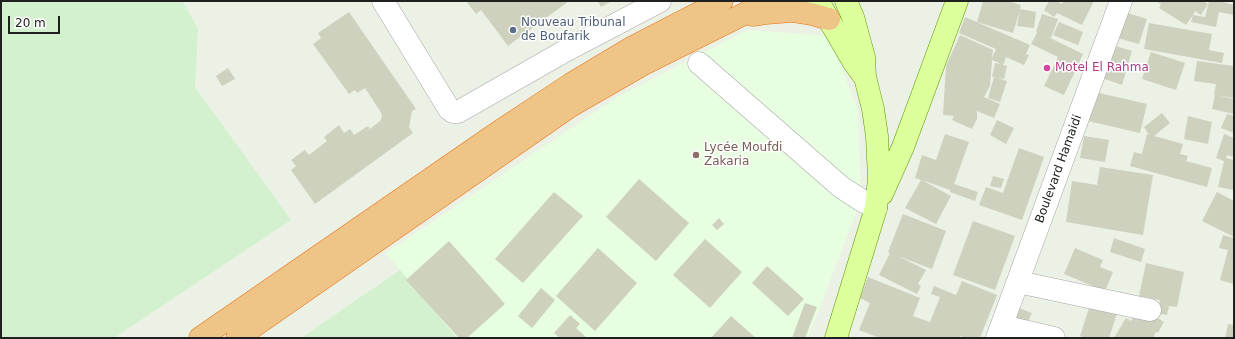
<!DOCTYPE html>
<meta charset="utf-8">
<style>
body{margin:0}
#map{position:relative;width:1235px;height:339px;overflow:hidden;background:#ecf1e5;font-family:"DejaVu Sans",sans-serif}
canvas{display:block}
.frame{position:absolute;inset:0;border:2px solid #202020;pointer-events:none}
.scale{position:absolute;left:8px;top:16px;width:52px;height:18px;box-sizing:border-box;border:2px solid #202020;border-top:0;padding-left:5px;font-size:12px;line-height:14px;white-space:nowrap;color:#202020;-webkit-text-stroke:3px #fff;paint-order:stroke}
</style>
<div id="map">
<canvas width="1235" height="339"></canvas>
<div class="frame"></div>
<div class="scale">20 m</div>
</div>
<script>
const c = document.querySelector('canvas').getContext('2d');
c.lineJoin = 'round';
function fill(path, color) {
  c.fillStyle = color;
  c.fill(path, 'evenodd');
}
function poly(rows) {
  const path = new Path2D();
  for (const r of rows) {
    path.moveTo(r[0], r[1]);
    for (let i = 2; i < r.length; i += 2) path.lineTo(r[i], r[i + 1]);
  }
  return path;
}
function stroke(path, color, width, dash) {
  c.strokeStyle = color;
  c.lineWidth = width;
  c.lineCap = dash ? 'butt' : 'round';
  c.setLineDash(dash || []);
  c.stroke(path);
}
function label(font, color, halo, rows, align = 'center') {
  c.font = font + ' "DejaVu Sans",sans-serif';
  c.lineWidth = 3;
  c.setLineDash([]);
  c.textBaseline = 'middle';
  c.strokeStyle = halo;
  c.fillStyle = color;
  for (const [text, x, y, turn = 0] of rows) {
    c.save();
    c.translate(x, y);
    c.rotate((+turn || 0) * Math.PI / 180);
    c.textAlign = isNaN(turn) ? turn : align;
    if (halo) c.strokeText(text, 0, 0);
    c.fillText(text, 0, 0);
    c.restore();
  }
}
fill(poly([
 [748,30,829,36,858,110,861,200,808,338,457,338,386,253,619,96]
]), '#e7ffe0');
fill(poly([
 [1,1,182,1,198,28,195,87,291,220,114,338,1,338],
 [400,270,457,338,301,338]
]), '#d4f1cf');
fill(poly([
 [466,1,569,1,508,46,481,10,476,14],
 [598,1,612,1,601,7],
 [983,1,1008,1,1021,5,1020,9,1036,12,1034,28,1017,26,1020,10,1013,33,977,22],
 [1049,1,1056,1,1062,4,1063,1,1094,1,1082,25,1057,13,1054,17,1044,10],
 [1155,1,1203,1,1208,4,1201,15,1195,11,1193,15,1205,17,1209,1,1219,1,1234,5,1234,15,1219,12,1216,27,1191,22,1193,15,1186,25,1159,8,1161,4],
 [349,12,416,109,412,111,409,127,413,133,315,204,291,170,296,166,291,160,305,150,309,155,327,141,324,137,339,125,344,133,350,129,354,135,368,126,370,129,381,120,382,114,365,88,357,93,355,90,349,94,313,44,321,38,318,33],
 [1124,12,1147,19,1139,44,1117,38],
 [1042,14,1058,19,1051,38,1044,35,1083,54,1064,95,1044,86,1058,57,1031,44,1037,33,1036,32],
 [965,17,1030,45,1026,54,1029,55,1024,65,1006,57,1003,65,1007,66,1004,79,997,78,1007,81,1000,102,988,98,994,77,992,77,995,63,1001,64,992,60,990,86,984,97,1000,104,994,118,977,111,977,119,972,129,952,120,954,116,943,115,946,66,960,35,993,50,992,58,996,49,959,33],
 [1059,22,1083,32,1078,45,1053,35],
 [1149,23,1212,34,1209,50,1224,53,1222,63,1144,49],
 [1109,44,1132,51,1122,85,1099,77],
 [1151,52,1185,63,1176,90,1142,79],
 [1197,61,1234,66,1234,98,1214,95,1216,84,1194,81],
 [228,68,235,79,222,86,216,76],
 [1095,92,1147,104,1140,133,1088,121],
 [1215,95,1234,99,1234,114,1212,109],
 [1162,113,1170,123,1154,136,1183,144,1180,154,1188,156,1186,161,1212,168,1207,187,1130,166,1134,152,1142,154,1147,134,1149,135,1144,127],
 [1227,114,1234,116,1234,133,1221,128],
 [1188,116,1212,122,1208,144,1184,139],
 [997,120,1014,128,1006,144,990,135],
 [945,134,969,142,954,184,978,192,975,201,950,192,950,190,922,180,951,196,936,224,905,208,921,180,915,178,922,155,936,160],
 [1224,134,1234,138,1234,157,1227,155,1226,158,1234,160,1234,190,1218,187,1224,161,1216,158],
 [1084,136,1109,140,1105,162,1080,158],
 [1019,148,1044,157,1022,220,979,205,986,187,1003,193],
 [1100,167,1153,175,1143,235,1066,222,1072,181,1097,185],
 [993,176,1004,179,1001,188,990,186],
 [639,179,689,223,656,261,606,217],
 [554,192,583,216,523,283,495,259],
 [1217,192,1234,201,1234,237,1202,221],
 [903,214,946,231,932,269,898,256,926,270,918,284,921,286,917,294,879,275,890,253,888,252],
 [719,218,724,224,717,230,712,225],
 [973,221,1015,236,995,290,953,275],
 [1223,235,1234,238,1234,284,1220,280,1228,250,1219,248],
 [1114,238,1145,249,1141,262,1110,252],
 [705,239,742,272,710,308,673,275],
 [449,241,505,304,467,338,459,338,406,280],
 [598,248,637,283,595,331,556,296],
 [1075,248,1103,260,1100,267,1113,272,1105,291,1064,274],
 [1146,263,1184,272,1177,307,1169,306,1167,315,1157,313,1160,300,1139,296],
 [767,266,804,299,788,316,752,283],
 [868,277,920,298,913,316,930,322,940,297,931,294,934,286,956,295,962,281,997,295,980,338,966,338,960,336,959,338,880,338,859,330,870,303,860,298],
 [541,288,555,300,532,328,518,316],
 [1091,302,1118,310,1109,338,1086,338,1080,336],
 [805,303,817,307,805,338,792,338],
 [1016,307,1032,313,1028,322,1012,317],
 [1139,307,1164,322,1158,333,1156,332,1153,338,1114,338,1126,318,1131,321],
 [570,315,580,324,576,328,587,338,560,338,554,333],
 [731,316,756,338,711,338],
 [1228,324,1234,325,1234,338,1225,338]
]), '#cdd1be');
const minor = poly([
 [383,1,449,109,453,112,458,112,565,51,660,1],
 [699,63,841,187,861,200,876,208],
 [1018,282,1150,310],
 [1002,326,1054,338],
 [997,338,1121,1]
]);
const major = poly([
 [818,1,853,61,863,75],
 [882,194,903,147,957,1],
 [836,338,876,208,879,179,877,136,873,109,865,77,864,57,853,17,846,1]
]);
const highway = poly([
 [752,15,766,13,792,11,811,14,829,19],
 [200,338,497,133,571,84,633,47,722,1],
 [237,338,569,107,642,65,770,1]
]);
stroke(minor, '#a7a7a7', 23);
stroke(major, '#579b00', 23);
stroke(highway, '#ea7217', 23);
stroke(minor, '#fff', 22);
stroke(major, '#ddff9c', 22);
stroke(highway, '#eec487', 22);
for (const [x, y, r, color] of [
 [513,30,4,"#5c6f8a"],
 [1047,68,4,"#d1479c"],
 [696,155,4,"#8d6e63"]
]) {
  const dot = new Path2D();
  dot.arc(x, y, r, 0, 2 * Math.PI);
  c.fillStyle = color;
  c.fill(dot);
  stroke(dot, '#fff', 1.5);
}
label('12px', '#4e5e75', '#fff', [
 ["Nouveau Tribunal",521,23],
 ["de Boufarik",521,37]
], 'left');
label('12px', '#b23c85', '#fff', [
 ["Motel El Rahma",1055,68]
], 'left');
label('12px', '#785e54', '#fff', [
 ["Lycée Moufdi",704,148],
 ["Zakaria",704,162]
], 'left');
label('12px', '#202020', '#fff', [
 ["Boulevard Hamaidi",1059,169,-70]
]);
</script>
